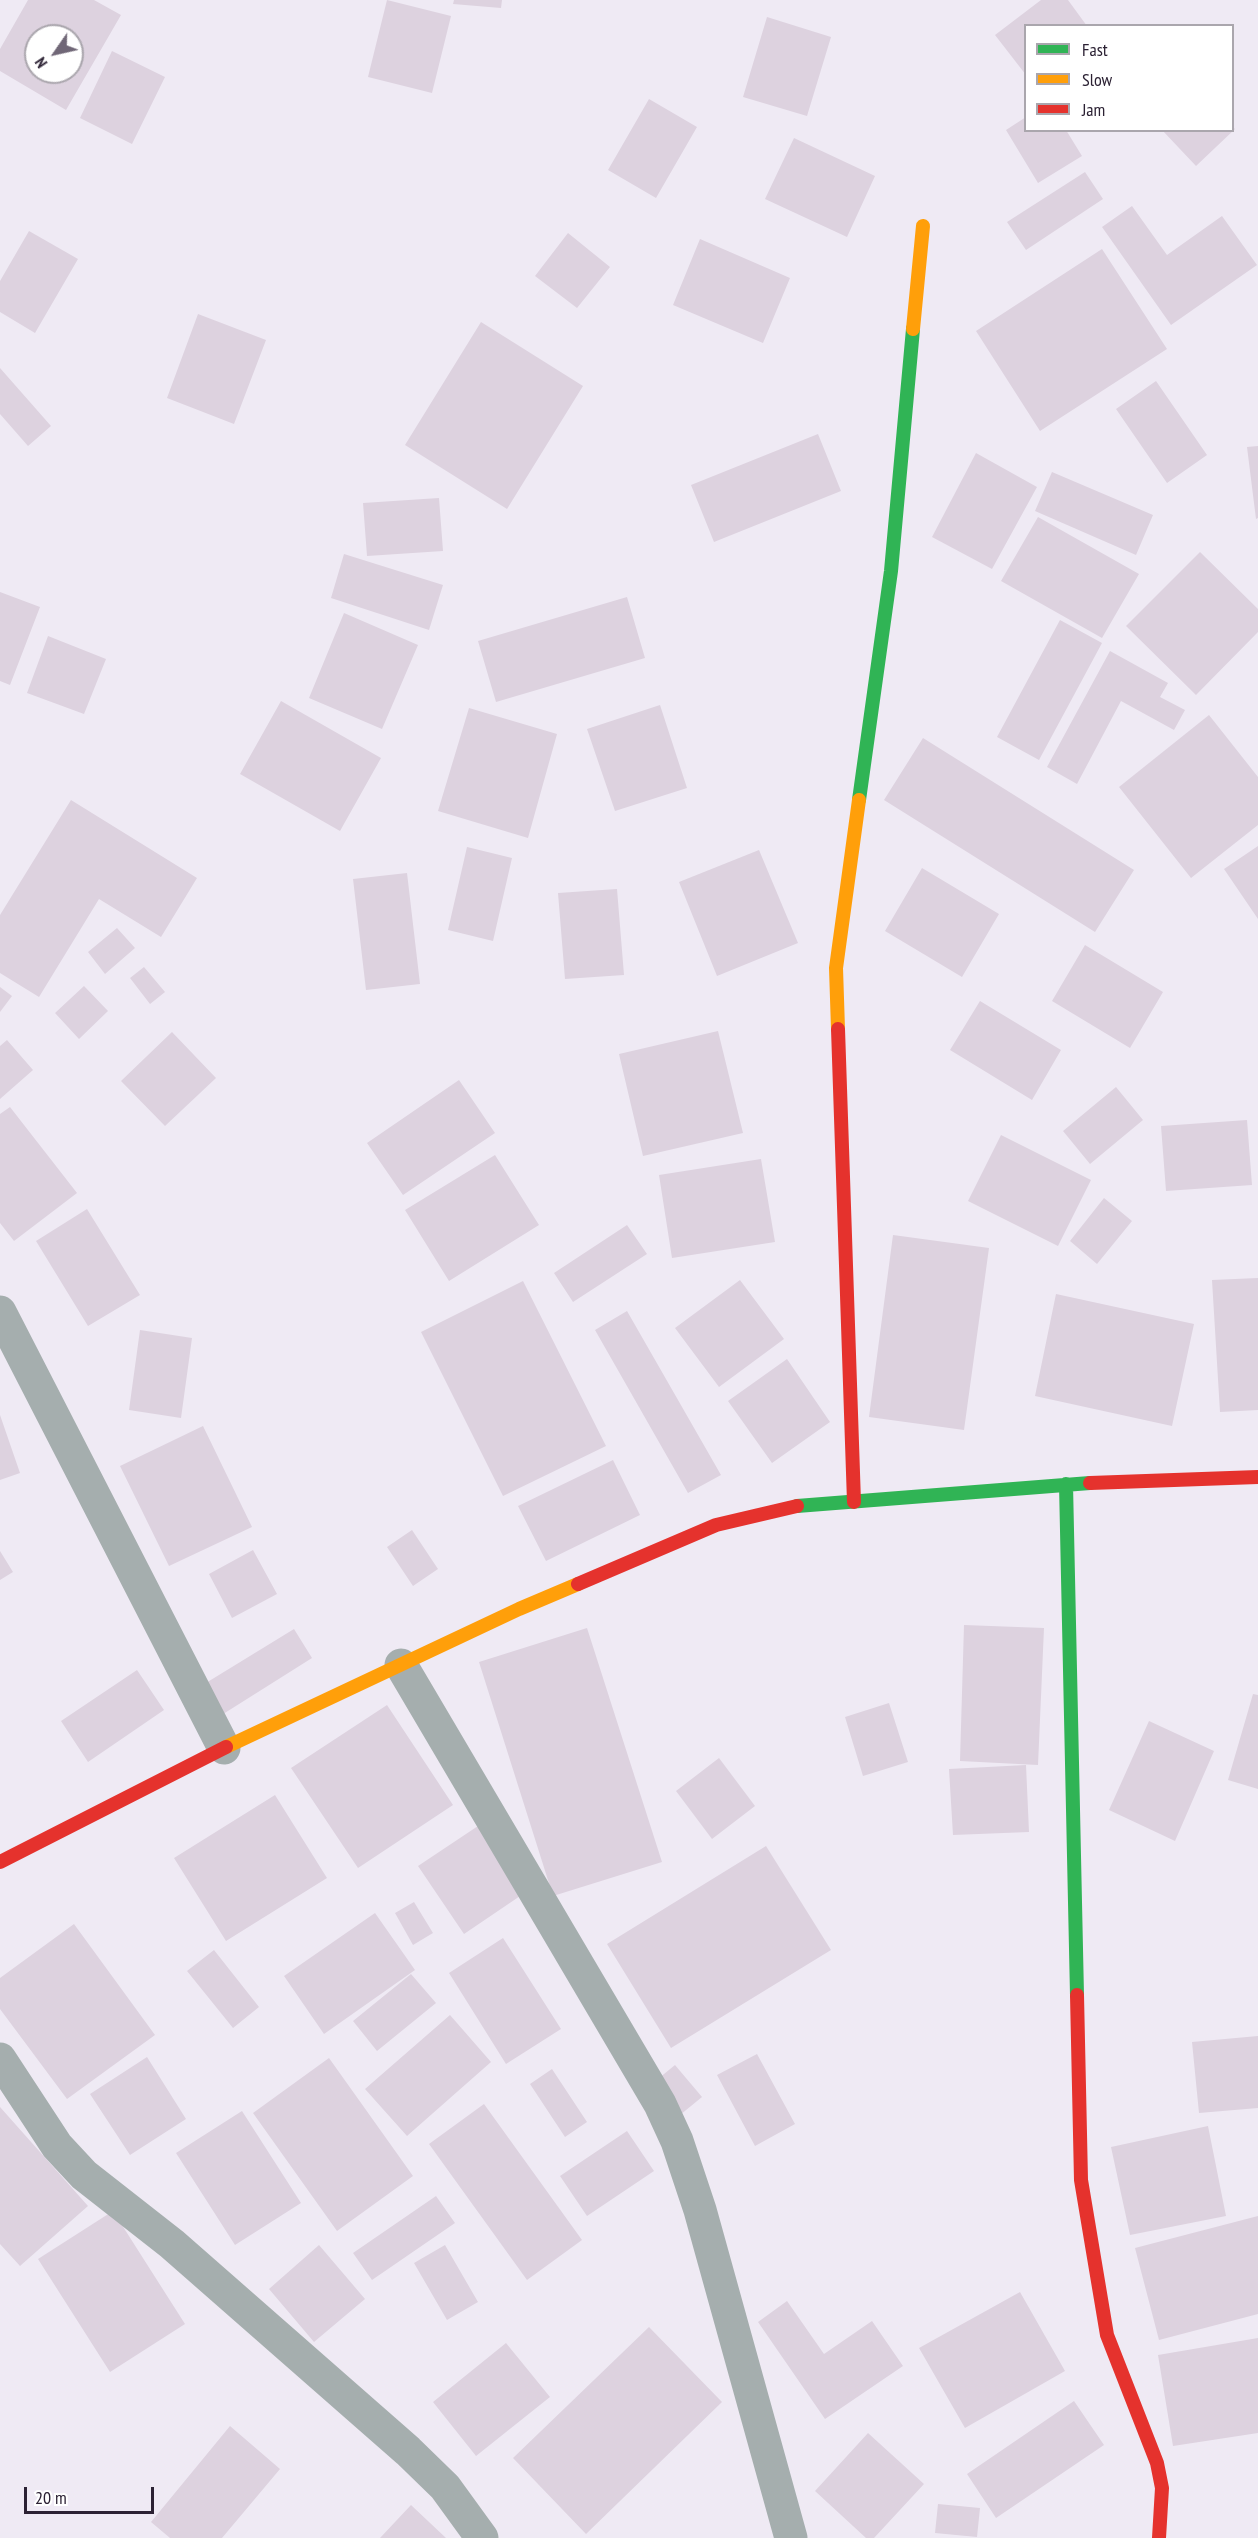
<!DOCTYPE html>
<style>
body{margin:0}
#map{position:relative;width:1258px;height:2538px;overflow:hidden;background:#efeaf4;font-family:"PT Sans Narrow",sans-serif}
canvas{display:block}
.legend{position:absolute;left:1024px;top:24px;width:210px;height:108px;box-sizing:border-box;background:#fff;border:2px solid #aaa6ad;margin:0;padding:8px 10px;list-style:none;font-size:18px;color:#2b2133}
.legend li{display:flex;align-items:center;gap:12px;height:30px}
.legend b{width:30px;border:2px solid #aaa6ad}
.north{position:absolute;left:24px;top:24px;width:60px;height:60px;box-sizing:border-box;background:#fff;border:2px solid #aaa6ad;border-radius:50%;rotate:236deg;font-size:16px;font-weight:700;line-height:24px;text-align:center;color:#2b2133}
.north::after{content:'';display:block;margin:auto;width:21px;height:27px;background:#706777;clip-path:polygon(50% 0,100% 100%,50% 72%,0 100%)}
.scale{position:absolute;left:24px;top:2487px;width:130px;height:27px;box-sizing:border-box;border:3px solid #2b2133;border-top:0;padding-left:8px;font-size:18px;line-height:21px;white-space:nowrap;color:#2b2133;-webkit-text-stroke:4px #fff;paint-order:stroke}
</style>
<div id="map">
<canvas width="1258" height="2538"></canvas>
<ul class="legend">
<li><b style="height:8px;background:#30b455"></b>Fast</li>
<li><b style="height:8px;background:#ff9f0a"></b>Slow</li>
<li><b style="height:8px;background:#e5322d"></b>Jam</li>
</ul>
<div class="north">N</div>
<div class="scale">20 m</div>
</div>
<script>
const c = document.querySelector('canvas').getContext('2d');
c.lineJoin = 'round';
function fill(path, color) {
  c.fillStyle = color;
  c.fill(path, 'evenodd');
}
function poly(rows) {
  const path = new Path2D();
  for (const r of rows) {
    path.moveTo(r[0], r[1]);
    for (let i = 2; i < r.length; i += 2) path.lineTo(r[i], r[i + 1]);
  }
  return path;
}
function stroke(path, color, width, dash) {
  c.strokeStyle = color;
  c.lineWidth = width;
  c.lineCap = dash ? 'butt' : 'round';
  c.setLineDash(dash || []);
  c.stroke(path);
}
fill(poly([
 [28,0,94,0,121,15,66,110,0,71,0,49],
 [36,36,72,36,72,72,36,72],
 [387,0,451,16,432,93,368,77],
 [454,0,502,0,501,8,453,4],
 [1041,0,1068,0,1087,26,1026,26,1026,75,995,35],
 [767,17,831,37,807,116,743,97],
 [112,51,165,77,132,144,80,118],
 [649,99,697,127,656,198,608,170],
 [1026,117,1026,130,1066,130,1082,156,1038,183,1006,130],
 [1232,126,1235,129,1196,166,1162,130,1232,130],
 [794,138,875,176,847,237,765,199],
 [1085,172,1103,199,1026,250,1007,222],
 [1132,206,1167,255,1222,216,1257,265,1171,325,1102,227],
 [29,231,78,259,35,333,0,312,0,281],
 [568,233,610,267,577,308,535,276],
 [700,239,790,278,763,343,673,305],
 [1102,249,1167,349,1040,431,976,331],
 [198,314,266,340,234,424,167,398],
 [481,322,583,386,507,509,405,445],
 [0,368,51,426,28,446,0,414],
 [1156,381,1207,455,1167,483,1116,409],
 [818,434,841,491,714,542,691,485],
 [1258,446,1258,518,1256,519,1247,447],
 [976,453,1037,487,992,569,932,537],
 [1052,472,1153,515,1136,555,1035,511],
 [439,498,443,551,367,556,363,503],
 [1038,517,1139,574,1102,638,1001,581],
 [1200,552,1258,609,1258,632,1196,695,1126,626],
 [344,554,443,585,429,630,331,598],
 [0,592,40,607,10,685,0,681],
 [627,597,645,658,496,702,478,641],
 [344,613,418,645,382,729,309,698],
 [1060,620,1102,643,1039,760,997,737],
 [48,636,106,659,84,714,27,693],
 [1110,651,1168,683,1160,697,1185,710,1174,730,1121,701,1077,784,1047,767],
 [281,701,381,758,340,831,240,774],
 [660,705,687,788,615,811,587,729],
 [469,708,557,734,528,838,438,811],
 [1209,715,1258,777,1258,825,1191,878,1119,787],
 [923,738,1134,870,1095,932,884,800],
 [71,800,197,878,161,937,99,899,39,997,0,973,0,915],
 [1258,846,1258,919,1224,869],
 [467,847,512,858,493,941,448,930],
 [759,850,798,943,717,976,679,882],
 [922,868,999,914,962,977,885,931],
 [407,873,420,984,366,990,353,879],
 [617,889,624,975,565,979,558,893],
 [117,928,135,948,105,974,88,952],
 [1085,945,1163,992,1130,1048,1052,1001],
 [144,967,165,992,150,1004,130,978],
 [84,986,108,1011,79,1039,55,1013],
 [0,987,12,996,0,1012],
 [980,1001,1061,1050,1032,1100,950,1050],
 [718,1031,743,1133,643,1156,619,1054],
 [172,1032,216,1078,165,1126,121,1081],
 [7,1040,33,1070,0,1099,0,1046],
 [459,1080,495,1133,403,1195,367,1143],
 [1116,1087,1143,1120,1090,1164,1063,1131],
 [10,1107,77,1193,14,1241,0,1223,0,1114],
 [1247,1120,1252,1185,1166,1191,1161,1126],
 [1001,1135,1091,1180,1058,1246,968,1201],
 [495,1155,539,1225,449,1281,405,1210],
 [761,1159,775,1242,672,1258,659,1175],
 [1104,1198,1132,1221,1097,1264,1070,1241],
 [87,1209,140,1295,88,1326,36,1241],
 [627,1225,647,1254,573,1302,554,1273],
 [893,1235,989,1248,964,1430,869,1417],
 [1258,1278,1258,1410,1220,1412,1212,1280],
 [740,1280,784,1339,719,1387,675,1328],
 [523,1281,606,1446,503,1496,421,1332],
 [1056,1294,1194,1324,1172,1426,1035,1396],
 [627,1311,721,1475,688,1493,595,1330],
 [140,1330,192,1338,181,1418,129,1410],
 [787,1359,830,1422,772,1463,728,1401],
 [0,1415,20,1473,0,1480],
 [203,1426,252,1527,169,1566,120,1466],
 [613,1460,640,1515,546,1561,518,1506],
 [412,1530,438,1569,413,1586,387,1547],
 [253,1550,277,1594,232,1618,209,1574],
 [0,1551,13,1572,0,1580],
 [964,1625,1044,1628,1038,1765,960,1761],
 [587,1628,662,1862,553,1896,479,1662],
 [294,1629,312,1658,220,1716,201,1686],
 [137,1670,164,1710,88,1762,61,1721],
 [1253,1694,1258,1695,1258,1789,1228,1780],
 [889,1703,908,1762,863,1776,845,1717],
 [387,1705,453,1805,358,1868,291,1768],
 [1149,1721,1214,1751,1175,1841,1109,1810],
 [719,1758,755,1806,712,1839,676,1791],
 [1026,1765,1029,1832,953,1835,949,1769],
 [275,1795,327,1878,226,1941,174,1858],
 [481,1824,526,1892,464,1934,418,1866],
 [766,1846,831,1950,671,2048,607,1944],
 [414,1902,433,1933,413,1945,395,1913],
 [375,1913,415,1970,324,2034,284,1976],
 [74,1924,155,2035,67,2099,0,2009,0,1978],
 [503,1938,561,2029,506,2064,449,1973],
 [214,1950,259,2007,233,2028,187,1971],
 [411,1974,436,2003,377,2051,353,2021],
 [450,2015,491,2062,407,2136,365,2089],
 [1258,2036,1258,2108,1199,2113,1192,2042],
 [757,2054,795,2124,755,2146,717,2075],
 [147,2057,186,2119,130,2155,90,2094],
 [329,2058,413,2176,337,2231,253,2113],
 [675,2065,702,2097,680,2115,653,2083],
 [552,2069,587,2122,565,2137,530,2084],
 [484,2104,582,2240,527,2280,429,2144],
 [0,2107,88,2206,20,2266,0,2244],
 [242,2111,301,2203,235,2245,176,2153],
 [1208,2126,1226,2216,1130,2235,1111,2147],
 [627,2131,654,2171,587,2216,560,2176],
 [436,2196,455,2223,372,2280,353,2253],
 [113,2211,185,2324,110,2372,38,2259],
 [1258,2216,1258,2314,1159,2340,1135,2248],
 [319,2245,365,2299,314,2342,269,2289],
 [445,2245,478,2302,447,2320,414,2263],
 [1020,2292,1065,2371,965,2428,919,2348],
 [787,2301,824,2354,872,2321,903,2366,825,2419,758,2322],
 [649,2327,722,2402,586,2534,513,2458],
 [1258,2338,1258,2433,1173,2446,1158,2355],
 [506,2343,550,2397,476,2456,433,2402],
 [1074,2401,1104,2445,996,2518,967,2474],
 [230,2426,280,2469,222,2538,170,2538,151,2522],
 [868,2433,924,2484,874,2538,866,2538,815,2491],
 [938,2504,980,2508,977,2537,935,2533],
 [411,2505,446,2538,380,2538]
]), '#ddd2df');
stroke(poly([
 [0,1312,224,1748],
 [401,1665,660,2104,677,2141,700,2210,791,2538],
 [0,2059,57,2146,84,2175,172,2244,408,2451,445,2487,482,2538]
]), '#a5aeae', 33);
stroke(poly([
 [859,800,891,571,913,329],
 [1066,1484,1077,1995],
 [797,1506,1090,1483]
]), '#30b455', 14);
stroke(poly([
 [913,329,923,226],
 [838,1029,836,968,859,800],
 [226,1747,519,1609,578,1584]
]), '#ff9f0a', 14);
stroke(poly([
 [838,1029,854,1502],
 [1090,1483,1258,1477],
 [578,1584,716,1525,797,1506],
 [0,1862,226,1747],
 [1077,1995,1081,2180,1107,2335,1157,2463,1162,2488,1159,2538]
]), '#e5322d', 14);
</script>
